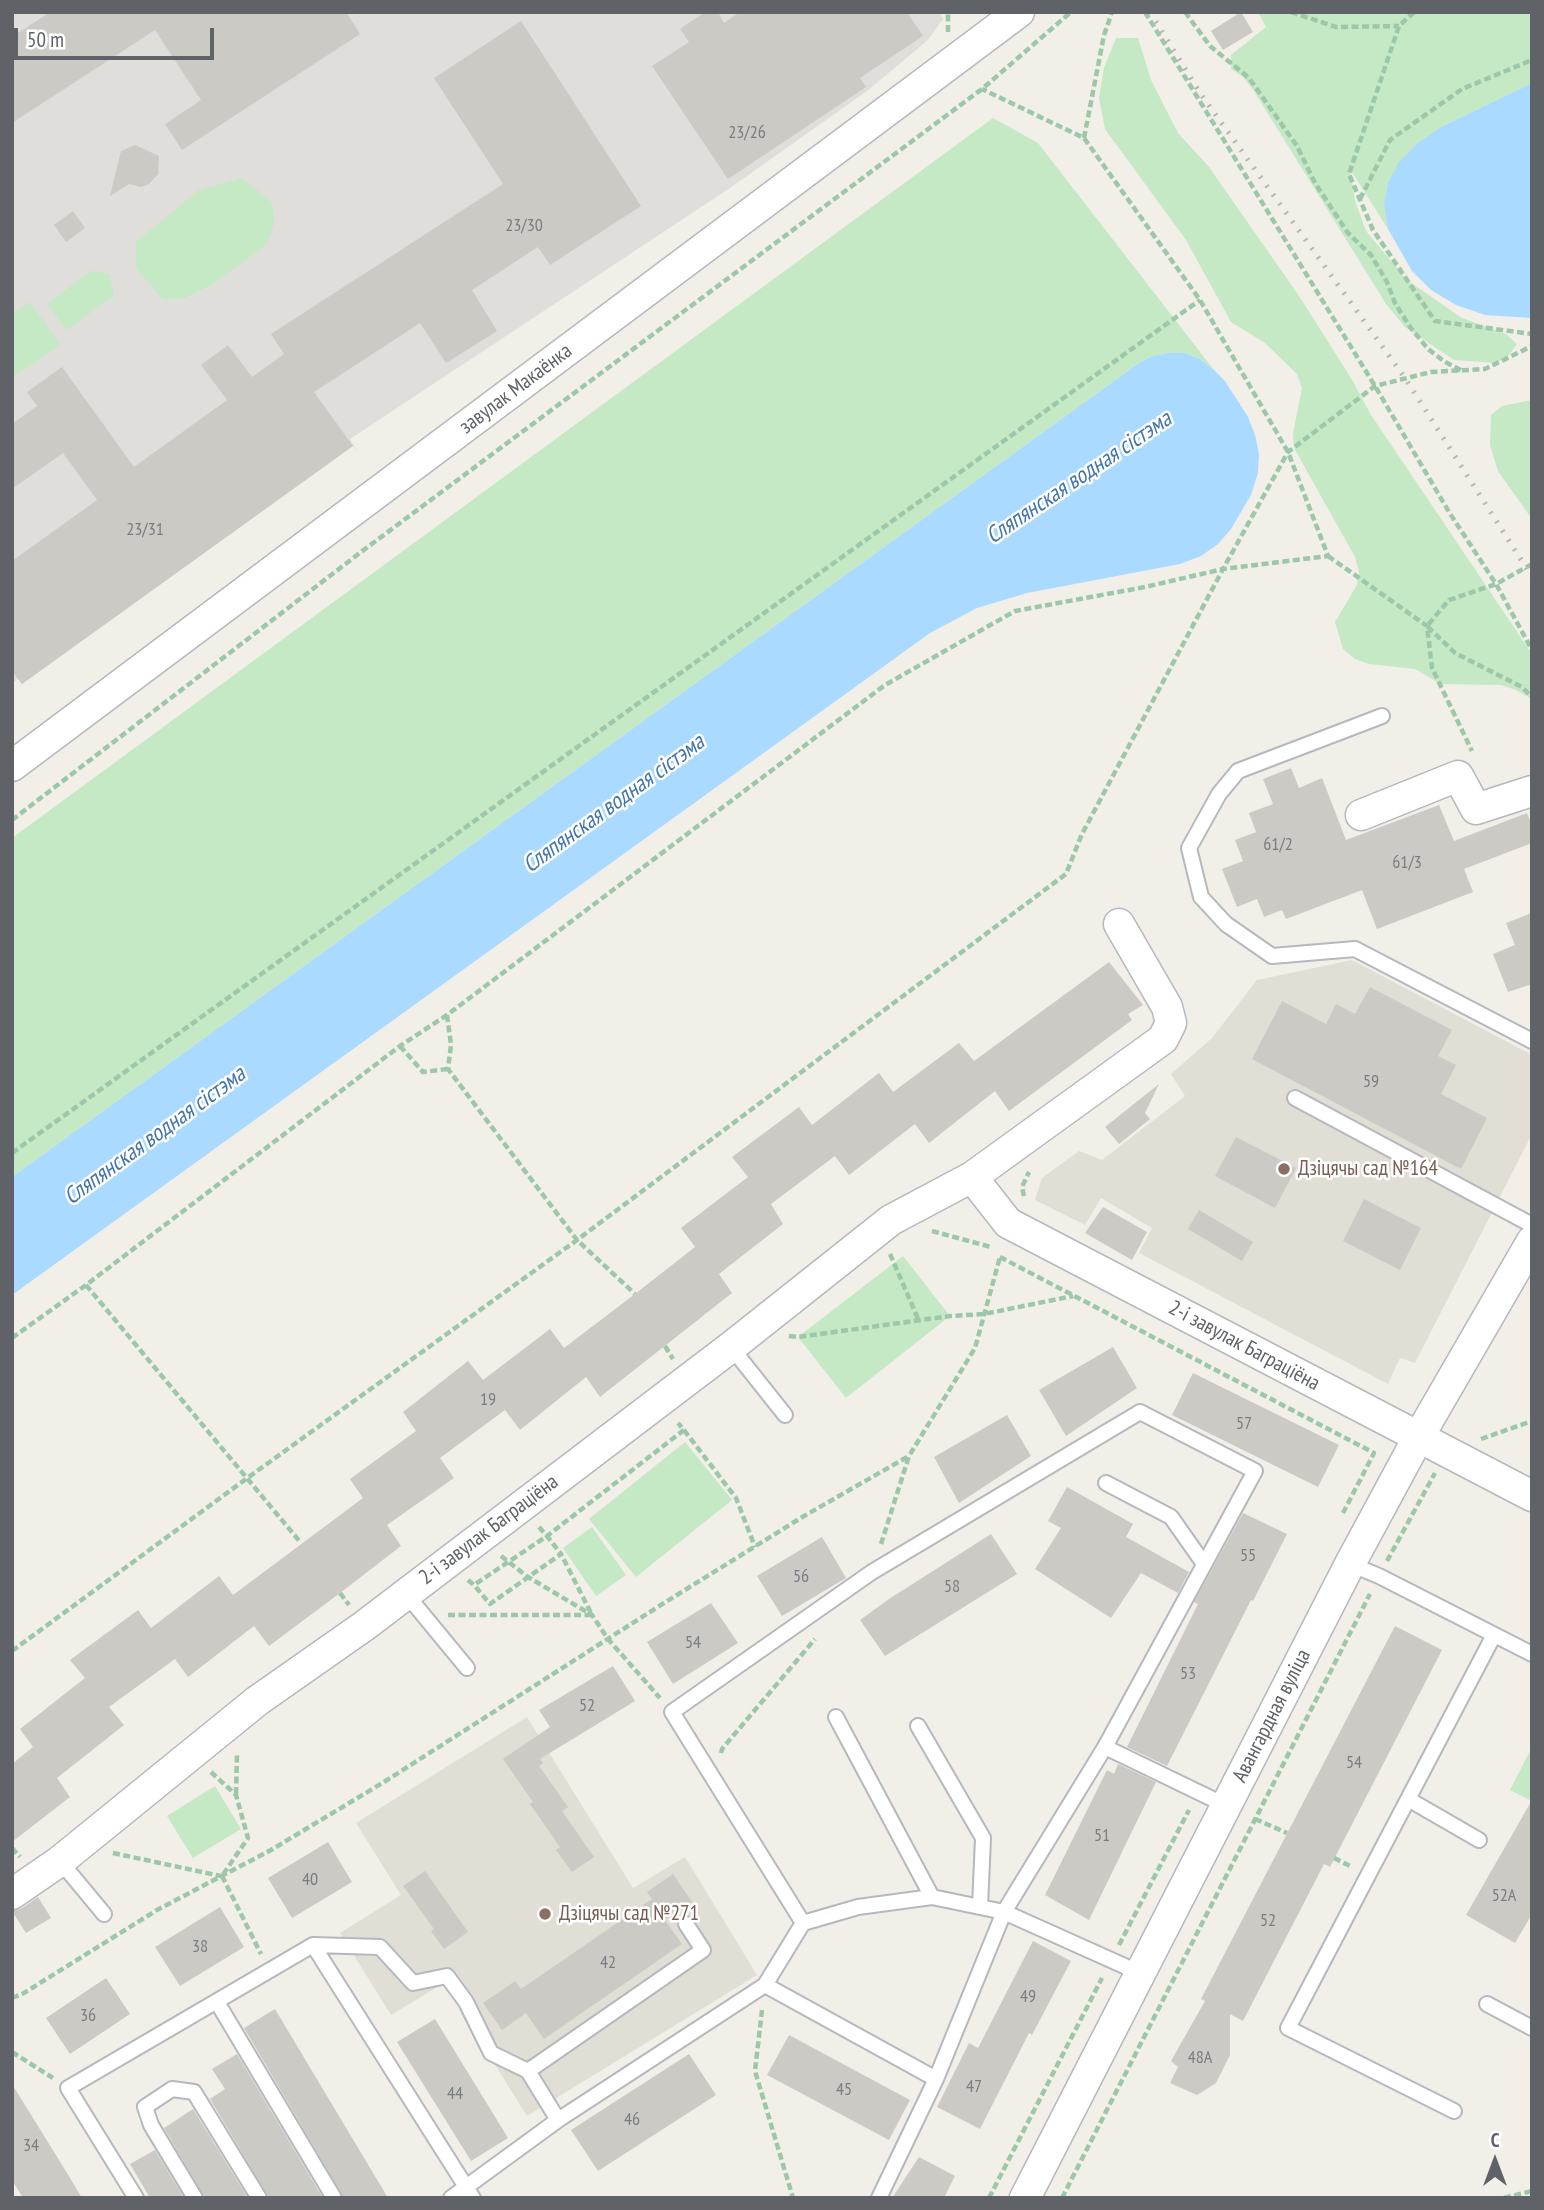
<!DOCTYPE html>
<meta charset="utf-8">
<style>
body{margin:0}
#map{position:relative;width:1544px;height:2210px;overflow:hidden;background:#f1efe8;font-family:"PT Sans Narrow",sans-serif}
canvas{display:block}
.frame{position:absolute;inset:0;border:14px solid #5f6368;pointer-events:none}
.north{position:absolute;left:1460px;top:2126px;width:70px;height:70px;-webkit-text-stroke:5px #fff;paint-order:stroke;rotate:0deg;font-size:19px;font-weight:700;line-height:28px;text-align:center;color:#5f6368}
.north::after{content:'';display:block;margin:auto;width:24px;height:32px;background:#5f6368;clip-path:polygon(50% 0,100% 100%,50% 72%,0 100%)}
.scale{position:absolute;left:14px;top:28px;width:200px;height:32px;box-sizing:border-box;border:4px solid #5f6368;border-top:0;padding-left:9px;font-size:21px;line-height:24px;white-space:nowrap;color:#5f6368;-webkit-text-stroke:5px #fff;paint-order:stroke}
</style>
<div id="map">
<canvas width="1544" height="2210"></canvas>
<div class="frame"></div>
<div class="north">С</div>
<div class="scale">50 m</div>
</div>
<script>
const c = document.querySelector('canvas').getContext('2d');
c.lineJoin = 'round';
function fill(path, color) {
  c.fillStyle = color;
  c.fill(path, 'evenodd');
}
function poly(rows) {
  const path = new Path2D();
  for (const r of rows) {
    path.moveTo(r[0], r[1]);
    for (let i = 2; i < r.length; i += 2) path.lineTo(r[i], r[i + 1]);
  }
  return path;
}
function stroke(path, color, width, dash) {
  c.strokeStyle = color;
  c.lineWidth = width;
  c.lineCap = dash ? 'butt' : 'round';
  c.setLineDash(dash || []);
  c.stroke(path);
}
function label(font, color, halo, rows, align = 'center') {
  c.font = font + ' "PT Sans Narrow",sans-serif';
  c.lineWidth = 5;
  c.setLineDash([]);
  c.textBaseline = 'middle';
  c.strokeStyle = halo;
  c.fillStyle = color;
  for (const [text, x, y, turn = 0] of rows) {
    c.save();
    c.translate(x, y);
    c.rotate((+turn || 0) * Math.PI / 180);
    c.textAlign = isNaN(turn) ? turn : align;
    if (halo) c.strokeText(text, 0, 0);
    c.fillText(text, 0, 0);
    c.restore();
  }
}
fill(poly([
 [12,12,939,12,943,19,928,40,867,91,730,188,350,439,359,454,353,446,22,684,18,679,12,683]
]), '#e0deda');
fill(poly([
 [1352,960,1532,1055,1532,1134,1415,1363,1400,1358,1388,1384,1139,1253,1152,1228,1101,1198,1085,1225,1035,1200,1042,1178,1079,1151,1102,1160,1185,1096,1171,1074,1212,1038,1257,980],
 [527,1717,633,1888,685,1857,757,1975,527,2116,444,1983,391,2015,340,1933,401,1895,356,1823]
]), '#e1ded6');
fill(poly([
 [1258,12,1532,12,1532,83,1441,127,1384,206,1388,229,1350,169,1355,201,1366,231,1407,280,1462,318,1506,334,1517,344,1508,356,1496,363,1454,360,1405,327,1386,304,1254,91,1243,77,1231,69,1231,55,1266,27],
 [1116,38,1138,38,1151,80,1178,133,1209,167,1299,296,1351,378,1371,415,1532,654,1532,699,1516,690,1501,685,1441,684,1415,669,1369,664,1355,659,1343,649,1335,622,1357,585,1359,571,1355,557,1294,448,1293,433,1302,388,1297,374,1265,343,1231,322,1186,240,1105,129,1099,98,1104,68],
 [993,118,1038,143,1214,370,1200,359,1185,353,1169,353,1152,356,1139,363,12,1177,12,838],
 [243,178,272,203,274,224,267,244,213,284,183,299,163,299,136,268,136,242,199,190],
 [91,271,109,274,114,295,67,330,47,304],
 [30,302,60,345,12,378,12,314],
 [1532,400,1532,519,1498,471,1490,445,1491,415,1502,406],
 [903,1256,950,1316,846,1398,798,1337],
 [685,1442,732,1500,636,1577,589,1519],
 [592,1527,626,1575,596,1596,563,1548],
 [1530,1751,1532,1752,1532,1801,1510,1790],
 [215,1786,241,1829,193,1858,167,1816]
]), '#c5e8c5');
fill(poly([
 [1532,83,1532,318,1485,315,1456,305,1431,290,1412,271,1388,229,1384,206,1388,183,1399,162,1417,144,1441,127],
 [1169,353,1185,353,1200,359,1214,370,1225,381,1248,417,1255,435,1259,454,1258,473,1251,495,1231,529,1218,544,1201,556,1180,564,1027,593,977,608,930,633,12,1295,12,1177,1139,363,1152,356]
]), '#aadaff');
fill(poly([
 [50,12,346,12,360,34,182,150,165,124,201,100,155,30,12,123,12,37],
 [705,12,718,12,724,23,740,12,907,12,923,36,860,78,866,87,728,179,652,66,689,42,680,29],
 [1241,12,1253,32,1223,50,1211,31],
 [521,21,641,206,550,265,538,247,472,290,497,331,446,363,420,323,314,392,353,446,22,684,12,671,12,561,97,500,63,453,12,489,12,424,37,406,27,392,62,367,134,467,227,400,201,365,228,345,252,377,284,354,271,334,503,184,434,78],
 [135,145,159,156,158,174,149,184,141,187,129,184,110,196,121,151],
 [73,211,85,228,66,242,54,225],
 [1291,768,1299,788,1322,778,1346,840,1439,805,1454,841,1527,813,1532,826,1532,843,1464,869,1473,892,1377,929,1362,890,1286,919,1282,910,1264,917,1257,899,1237,907,1222,869,1243,861,1235,840,1256,832,1249,813,1273,804,1263,779],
 [1532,913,1532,984,1508,992,1493,954,1515,945,1506,923],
 [1109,962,1143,1005,1128,1014,1132,1020,1009,1111,995,1091,929,1143,915,1124,849,1175,835,1156,771,1204,783,1224,719,1274,732,1293,600,1397,586,1377,520,1430,505,1410,440,1458,454,1478,387,1525,401,1546,340,1593,269,1646,254,1626,188,1677,175,1659,109,1707,124,1725,57,1778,70,1797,12,1842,12,1764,33,1747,20,1729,85,1678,70,1660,138,1610,151,1628,219,1576,233,1595,363,1498,350,1479,416,1431,403,1412,468,1361,483,1380,550,1329,564,1348,635,1294,695,1247,681,1228,748,1177,732,1157,799,1107,812,1125,879,1073,893,1092,959,1043,974,1061],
 [1370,987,1452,1030,1438,1056,1456,1065,1441,1094,1487,1118,1461,1169,1252,1059,1282,1001,1326,1024,1336,1004,1355,1014],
 [1159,1084,1145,1113,1150,1119,1119,1144,1105,1127],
 [1236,1137,1296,1168,1275,1208,1215,1176],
 [1364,1199,1421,1228,1400,1270,1343,1241],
 [1103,1207,1147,1232,1132,1260,1085,1233],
 [1199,1210,1253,1242,1242,1261,1188,1229],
 [1113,1347,1137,1388,1066,1436,1039,1390],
 [1193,1373,1339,1445,1318,1487,1172,1415],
 [1007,1415,1031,1456,959,1503,934,1457],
 [1067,1487,1133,1524,1126,1537,1189,1572,1178,1593,1141,1573,1111,1618,1035,1569,1061,1528,1048,1521],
 [1243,1513,1287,1534,1253,1601,1251,1600,1167,1766,1127,1747,1198,1604,1194,1602],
 [991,1534,1017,1574,885,1656,860,1620,889,1599],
 [822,1537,846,1578,782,1616,757,1576],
 [711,1603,738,1643,673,1684,647,1642],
 [1395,1626,1442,1650,1330,1867,1324,1864,1243,2021,1230,2014,1230,2055,1216,2083,1197,2095,1170,2083,1178,2067,1171,2061,1205,2001,1201,1999],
 [613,1666,635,1701,540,1759,543,1763,539,1766,568,1807,562,1811,594,1857,572,1872,556,1850,560,1847,530,1804,533,1802,503,1759,550,1727,539,1710],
 [1118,1764,1156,1782,1089,1920,1045,1895,1107,1770,1114,1774],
 [1532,1800,1532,1914,1515,1943,1466,1915],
 [328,1842,352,1882,292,1918,268,1878],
 [425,1871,468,1932,444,1949,431,1931,434,1929,403,1886],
 [673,1874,692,1902,665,1920,682,1944,544,2039,526,2013,502,2030,483,2003,515,1981,521,1989,652,1899,647,1892],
 [38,1897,51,1918,26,1933,12,1911,22,1908],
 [220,1907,244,1947,180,1986,155,1947],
 [1033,1941,1071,1961,1032,2035,1029,2033,980,2129,937,2107,969,2043,978,2048],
 [106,1978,130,2014,70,2054,46,2018],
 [275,2009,388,2198,344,2198,244,2028],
 [435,2019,508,2138,471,2161,397,2042],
 [789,2035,910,2100,889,2140,767,2075],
 [237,2054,323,2198,269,2198,210,2099,225,2089,212,2069],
 [689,2054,716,2095,598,2171,571,2130],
 [12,2084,67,2173,82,2198,23,2198,12,2180],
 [193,2109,248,2198,205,2198,164,2128],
 [155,2150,184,2198,150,2198,130,2164],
 [919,2157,955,2176,944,2198,892,2198]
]), '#cccac5');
const service = poly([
 [1382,716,1238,771,1219,794,1189,848,1201,897,1226,924,1272,956,1355,949,1532,1041],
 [1295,1098,1532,1225],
 [731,1347,785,1415],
 [1106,1483,1171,1517,1204,1564],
 [1350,1564,1379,1576,1532,1654],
 [406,1594,467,1668],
 [836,1717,932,1897],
 [918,1726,983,1838,980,1907],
 [1105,1747,1227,1806],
 [1408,1799,1479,1840],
 [60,1861,104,1914],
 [803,1923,672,1712,872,1572,1140,1412,1255,1471,1105,1747,1004,1912,936,2079,879,2198],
 [313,1945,380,1947,413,1983,447,1976,466,2002,491,2053,528,2071,558,2120,451,2198],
 [765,1985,936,2079],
 [217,2002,334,2198],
 [1487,2004,1532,2028],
 [528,2071,703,1950,686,1924],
 [1454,2111,1288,2028,1494,1635],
 [558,2120,765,1985,803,1923,858,1907,932,1897,1004,1912,1140,1973],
 [136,2198,68,2088,313,1945,473,2198],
 [195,2198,151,2125,145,2107,172,2089,194,2092,259,2198]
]);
const minor = poly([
 [12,766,1019,12],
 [1361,815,1458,776,1476,809,1532,791],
 [972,1177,1008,1223,1532,1496],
 [12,1894,60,1861,257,1701,364,1626,731,1347,891,1220,972,1177,1163,1039,1171,1023,1167,1007,1119,924],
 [1025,2198,1350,1564,1418,1438,1532,1241]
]);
stroke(service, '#b5b8bc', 18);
stroke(minor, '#b5b8bc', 33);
stroke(poly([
 [1145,12,1375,386,1449,512,1496,584,1532,650],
 [1185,12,1210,46,1249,78,1297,146,1315,183,1348,233,1371,255,1387,282,1395,303,1410,327,1428,349,1445,362,1461,370],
 [1291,12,1336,27,1399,26],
 [1414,12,1399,26,1349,174,1373,230,1435,321,1532,334],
 [948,32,948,12],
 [1084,138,1104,35,1112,12],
 [1360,199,1390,140,1462,89,1532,60],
 [1328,556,1427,626,1432,668,1472,751],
 [1532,564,1496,584,1449,600,1427,626,1455,653,1522,687,1532,697],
 [12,820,361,552,982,89,1071,12],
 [447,1015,451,1045,448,1069,577,1240,635,1294],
 [400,1046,423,1072,448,1069],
 [12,1153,1200,300],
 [1024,1196,1022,1187,1029,1172],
 [932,1231,991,1247],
 [890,1254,919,1321],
 [1000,1257,1374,1453,1343,1513],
 [86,1285,301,1543],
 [789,1336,798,1337,950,1316,984,1314,1073,1296],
 [12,1338,86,1285,400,1046,447,1015,885,685,1015,611,1145,587,1223,569,1328,556,1288,452,1200,300,1084,138,982,89],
 [665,1346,673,1359],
 [684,1430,736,1498,755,1547],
 [1481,1439,1532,1421],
 [539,1527,547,1536,684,1430,678,1423],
 [881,1544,909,1456,975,1348,1000,1257],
 [501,1556,528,1577,592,1615,608,1639,660,1698],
 [1387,1561,1435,1473],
 [468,1580,474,1585,490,1604,561,1554,547,1536,474,1585],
 [340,1593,349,1605],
 [448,1615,592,1615,561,1554],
 [12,1651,246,1479,577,1240,1066,874,1082,834,1223,569,1288,452,1375,386,1431,372,1485,369,1532,346],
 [721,1753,722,1749,815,1639],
 [211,1772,236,1795,248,1838,222,1876],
 [236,1794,237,1754],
 [1255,1819,1287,1833],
 [12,1848,20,1857],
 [113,1853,221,1876],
 [1334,1858,1352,1867],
 [222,1876,261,1954],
 [1119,1945,1189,1810],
 [12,1998,24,1993,157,1910,271,1850,384,1782,664,1603,804,1516,909,1456],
 [762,2010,755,2071,793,2198],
 [12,2052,53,2078],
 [989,2198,1102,1978],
 [1062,2198,1370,1594],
 [1504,2198,1532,2191]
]), '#9cc7a9', 4.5, [7, 3.5]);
stroke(service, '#fff', 14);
stroke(minor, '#fff', 30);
stroke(poly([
 [1150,12,1200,93,1405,378,1532,577]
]), '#b6b7b8', 5, [2, 9]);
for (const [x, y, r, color] of [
 [1284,1169,7,"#8d6e63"],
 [545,1914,7,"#8d6e63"]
]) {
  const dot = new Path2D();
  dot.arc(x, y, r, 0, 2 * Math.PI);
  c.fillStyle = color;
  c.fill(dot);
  stroke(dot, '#fff', 2.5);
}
label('18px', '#7a7d7f', null, [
 ["23/26",747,133],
 ["23/30",524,226],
 ["23/31",145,530],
 ["61/2",1278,845],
 ["61/3",1407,863],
 ["59",1371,1082],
 ["19",488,1400],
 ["57",1244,1424],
 ["55",1248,1556],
 ["56",801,1577],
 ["58",952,1587],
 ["54",693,1643],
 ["53",1188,1674],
 ["52",587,1706],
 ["54",1354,1763],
 ["51",1102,1836],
 ["40",310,1880],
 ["52А",1504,1896],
 ["52",1268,1921],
 ["38",200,1947],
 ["42",608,1963],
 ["49",1028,1997],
 ["36",88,2016],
 ["48А",1200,2058],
 ["47",974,2087],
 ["45",844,2090],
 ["44",455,2094],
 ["46",632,2120],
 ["34",31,2146]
]);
label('21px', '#5f6368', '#fff', [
 ["завулак Макаёнка",516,389,-37],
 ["2-і завулак Баграціёна",1244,1346,28],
 ["2-і завулак Баграціёна",489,1530,-37],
 ["Авангардная вуліца",1272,1716,-63]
]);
label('21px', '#785e54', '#fff', [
 ["Дзіцячы сад №164",1298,1169],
 ["Дзіцячы сад №271",559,1914]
], 'left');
label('italic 23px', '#4174aa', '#fff', [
 ["Сляпянская водная сістэма",1079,478,-34],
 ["Сляпянская водная сістэма",614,804,-36],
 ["Сляпянская водная сістэма",155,1136,-36]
]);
</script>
